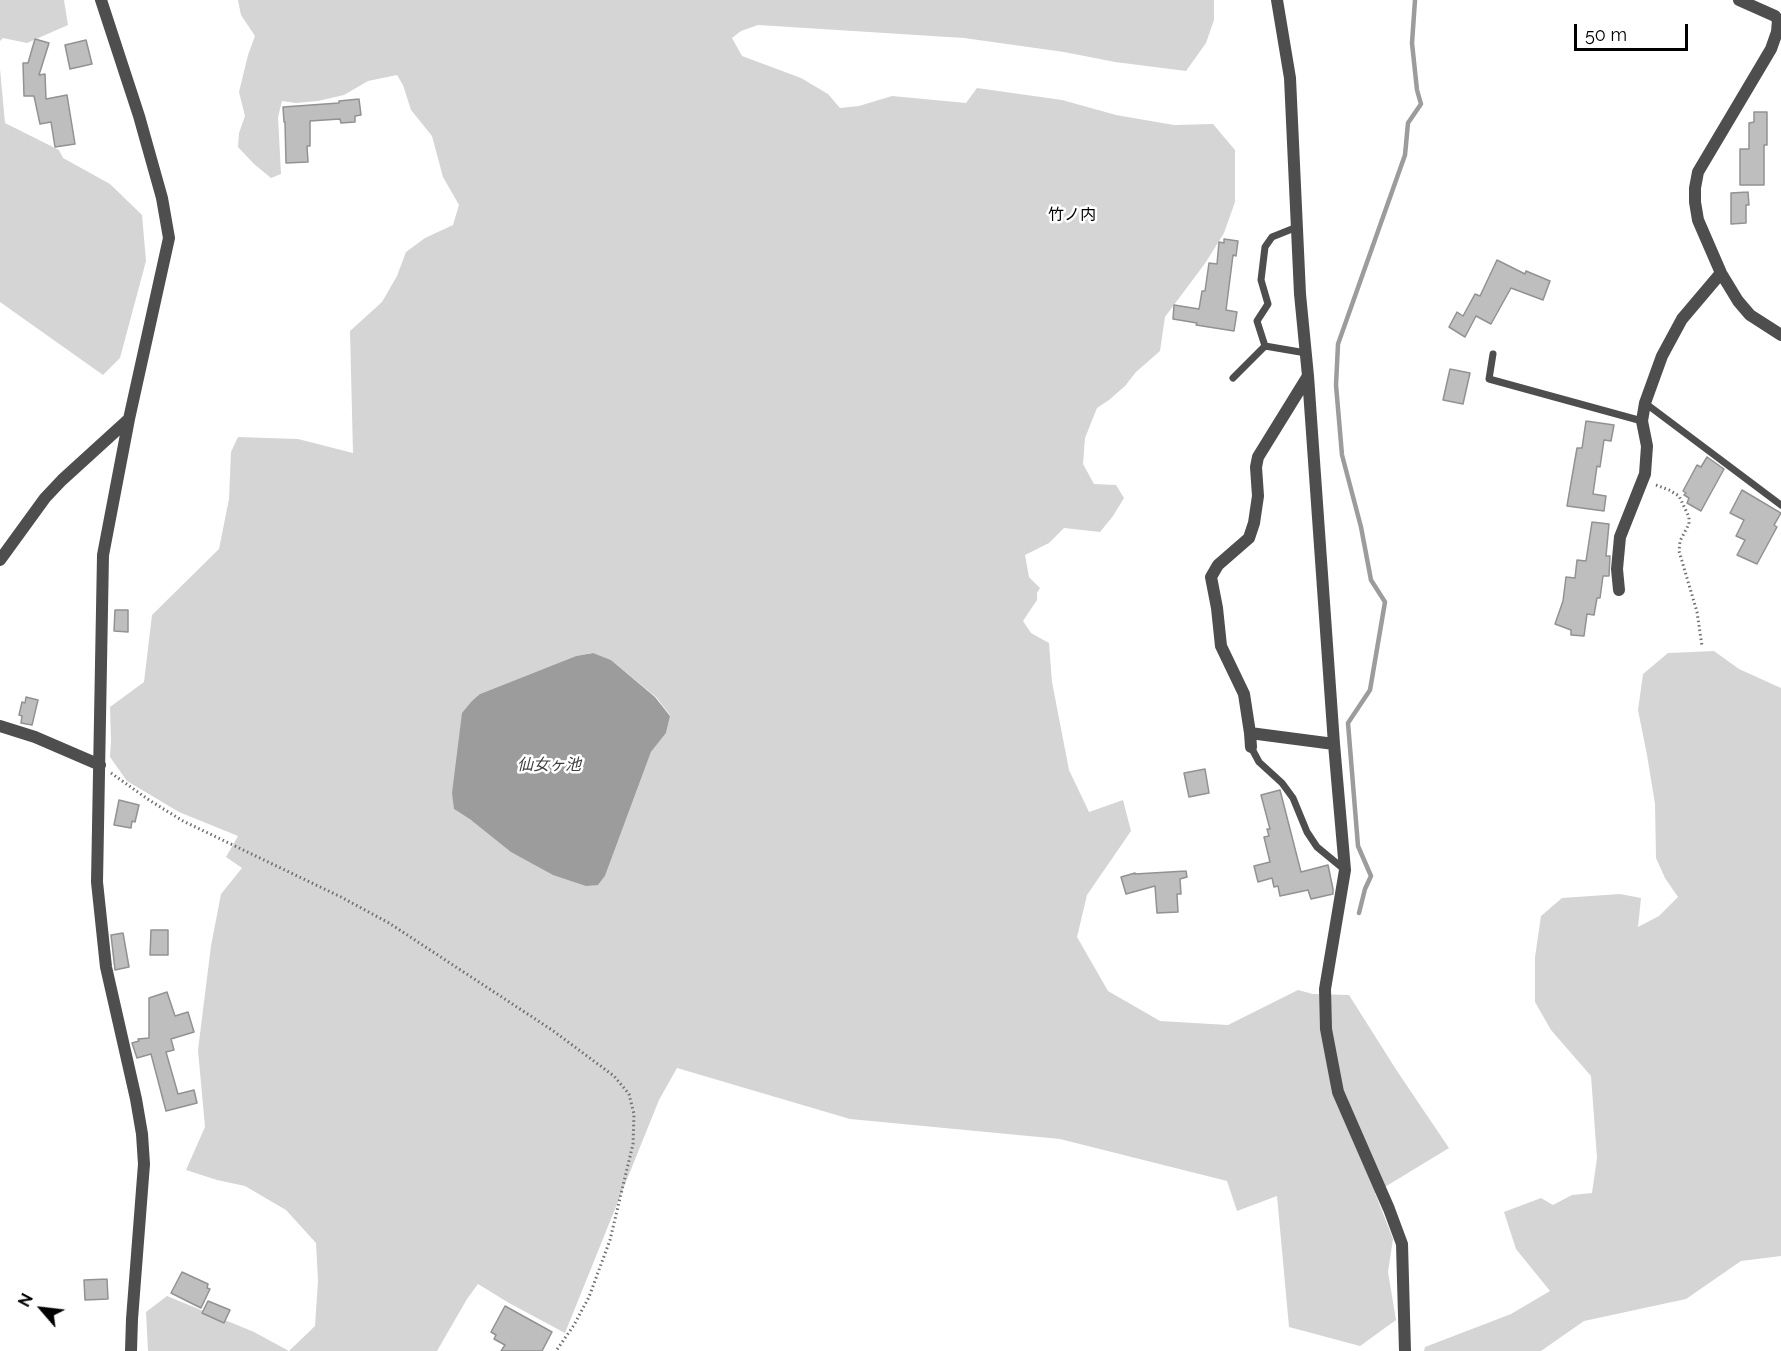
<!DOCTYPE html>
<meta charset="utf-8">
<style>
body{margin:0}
#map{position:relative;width:1781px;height:1351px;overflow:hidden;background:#fff;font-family:Raleway,sans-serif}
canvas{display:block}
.north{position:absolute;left:12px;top:1279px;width:60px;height:60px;-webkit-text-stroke:4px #fff;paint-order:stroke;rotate:298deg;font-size:16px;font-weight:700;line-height:24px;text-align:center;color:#000}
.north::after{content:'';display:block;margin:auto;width:21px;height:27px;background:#000;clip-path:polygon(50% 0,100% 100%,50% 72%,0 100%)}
.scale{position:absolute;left:1574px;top:24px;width:114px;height:27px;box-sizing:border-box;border:3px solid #000;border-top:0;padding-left:8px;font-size:18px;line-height:21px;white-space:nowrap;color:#000;-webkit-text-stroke:4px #fff;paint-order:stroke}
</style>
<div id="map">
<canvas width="1781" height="1351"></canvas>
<div class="north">N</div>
<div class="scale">50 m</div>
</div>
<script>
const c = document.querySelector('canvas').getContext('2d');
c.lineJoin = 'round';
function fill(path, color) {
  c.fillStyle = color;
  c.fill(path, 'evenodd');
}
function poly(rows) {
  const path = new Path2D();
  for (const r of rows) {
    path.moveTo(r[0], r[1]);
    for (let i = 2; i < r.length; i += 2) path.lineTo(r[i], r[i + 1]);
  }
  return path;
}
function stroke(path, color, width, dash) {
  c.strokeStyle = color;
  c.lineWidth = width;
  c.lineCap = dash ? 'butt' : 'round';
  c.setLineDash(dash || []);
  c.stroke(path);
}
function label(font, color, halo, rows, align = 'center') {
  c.font = font + ' Raleway,"Noto Sans JP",sans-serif';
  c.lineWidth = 5;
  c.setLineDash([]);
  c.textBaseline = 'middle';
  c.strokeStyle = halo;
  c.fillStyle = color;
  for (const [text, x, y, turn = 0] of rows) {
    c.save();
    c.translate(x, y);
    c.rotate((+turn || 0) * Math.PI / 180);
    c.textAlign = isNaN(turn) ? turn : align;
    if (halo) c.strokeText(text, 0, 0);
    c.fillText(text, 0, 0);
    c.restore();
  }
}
fill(poly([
 [0,0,64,0,68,25,27,43,3,38,0,41],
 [238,0,1214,0,1214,20,1206,43,1186,71,1115,62,1064,52,964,38,758,25,741,31,732,38,742,56,801,78,828,94,840,108,859,106,892,96,966,103,977,88,1062,100,1116,115,1174,125,1213,124,1235,150,1235,202,1224,233,1206,262,1165,317,1160,351,1136,372,1125,386,1109,400,1097,408,1085,438,1083,464,1094,484,1116,485,1124,498,1113,516,1100,532,1064,528,1049,543,1025,555,1029,577,1040,588,1037,593,1037,600,1023,621,1031,633,1049,643,1052,682,1069,770,1089,812,1123,800,1131,831,1087,895,1077,937,1108,991,1160,1021,1228,1025,1298,990,1313,994,1349,995,1397,1071,1449,1148,1375,1193,1393,1239,1388,1272,1396,1320,1360,1346,1289,1327,1277,1196,1237,1211,1227,1181,1060,1139,850,1119,677,1068,659,1100,565,1333,509,1303,478,1284,467,1299,437,1351,148,1351,146,1312,167,1296,254,1332,289,1351,315,1326,318,1281,316,1243,286,1210,245,1186,217,1180,186,1170,205,1127,198,1050,211,946,221,894,242,868,226,857,238,836,179,812,127,781,110,757,111,741,110,707,144,682,152,615,219,549,229,499,231,452,238,437,298,439,353,453,350,331,382,302,397,276,406,252,425,238,453,225,459,205,443,177,432,136,411,110,403,85,397,75,368,81,344,95,318,101,296,103,282,101,278,117,281,174,271,178,254,164,238,147,239,133,245,116,239,92,248,55,255,36,241,15],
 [592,653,611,660,656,697,670,715,666,733,651,752,605,876,598,885,471,820,454,809,480,694,576,656],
 [0,69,5,123,59,150,63,158,110,184,142,215,146,261,120,358,103,375,0,302],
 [1714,651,1739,669,1781,688,1781,1256,1741,1261,1686,1299,1584,1321,1541,1351,1424,1351,1425,1347,1511,1314,1550,1291,1516,1249,1504,1212,1541,1198,1553,1205,1572,1195,1592,1193,1597,1158,1591,1076,1551,1030,1535,1002,1535,957,1541,916,1562,898,1620,894,1641,898,1638,927,1659,916,1678,897,1665,878,1656,858,1655,804,1647,755,1638,710,1643,674,1668,653]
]), '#d5d5d5');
fill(poly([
 [593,653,611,660,655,697,670,716,666,733,651,752,605,876,598,885,586,886,553,875,511,852,471,820,454,809,452,793,462,713,472,701,480,694,576,656]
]), '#9c9c9c');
stroke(poly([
 [1359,913,1365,889,1371,876,1358,846,1348,723,1370,690,1385,602,1371,580,1361,527,1342,455,1336,385,1338,344,1405,155,1408,123,1421,104,1417,90,1412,43,1415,0]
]), '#9c9c9c', 4.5);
const building = poly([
 [35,39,49,43,39,75,45,74,46,99,67,95,75,144,55,147,51,122,40,124,34,96,24,96,23,63,28,63,35,39],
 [86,40,92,64,70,69,65,45,86,40],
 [359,99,361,115,355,116,355,122,341,123,340,119,310,121,310,146,307,146,308,162,286,163,285,122,284,122,283,107,339,103,339,101,359,99],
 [1754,112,1767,112,1767,145,1764,145,1764,185,1740,185,1740,149,1749,149,1749,123,1754,122,1754,112],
 [1748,192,1749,205,1746,205,1746,223,1731,224,1731,193,1748,192],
 [1224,239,1238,241,1236,256,1233,255,1226,310,1237,312,1234,331,1196,325,1197,323,1173,319,1174,305,1199,309,1202,291,1205,291,1209,263,1217,264,1219,242,1224,243,1224,239],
 [1497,260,1525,274,1526,271,1550,281,1543,300,1511,288,1491,324,1476,316,1465,337,1449,327,1457,312,1463,316,1475,294,1480,296,1497,260],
 [1450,369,1470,373,1463,404,1443,400,1450,369],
 [1586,421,1614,425,1611,441,1604,440,1600,467,1597,466,1593,494,1606,496,1604,511,1567,506,1577,448,1582,448,1586,421],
 [1707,457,1724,469,1701,511,1687,503,1689,498,1684,495,1686,493,1683,491,1697,465,1701,467,1707,457],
 [1742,490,1781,513,1774,525,1777,527,1757,564,1737,555,1745,540,1736,536,1744,520,1730,513,1742,490],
 [1592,522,1609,524,1606,556,1610,556,1609,576,1603,576,1600,598,1597,598,1594,615,1587,614,1584,636,1571,635,1571,630,1555,624,1563,601,1566,577,1575,578,1577,560,1586,561,1592,522],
 [115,610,128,610,128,632,114,631,115,610],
 [26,697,38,700,32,725,21,723,22,716,19,715,22,702,25,703,26,697],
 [1205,769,1209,793,1189,797,1184,773,1205,769],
 [1280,790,1301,872,1328,865,1333,889,1333,894,1311,899,1308,890,1280,896,1278,886,1274,887,1272,878,1258,882,1254,866,1270,862,1264,837,1269,836,1267,829,1270,829,1261,795,1280,790],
 [119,800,139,805,135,822,132,821,131,828,114,825,119,800],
 [1186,871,1187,877,1180,879,1181,894,1177,894,1178,912,1157,913,1155,886,1126,894,1121,877,1135,873,1135,874,1186,871],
 [151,930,168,930,168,955,150,955,151,930],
 [123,933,129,967,115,970,111,935,123,933],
 [167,992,175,1016,188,1012,194,1032,171,1039,174,1050,166,1052,178,1094,194,1090,197,1103,166,1111,151,1054,137,1058,132,1043,139,1041,138,1039,149,1038,149,998,167,992],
 [182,1272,208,1284,207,1288,210,1289,201,1308,171,1293,182,1272],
 [107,1279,108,1299,85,1300,84,1280,107,1279],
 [208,1301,230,1310,224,1323,202,1313,208,1301],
 [505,1306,552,1332,542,1351,501,1351,505,1345,494,1339,496,1335,491,1332,505,1306]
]);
fill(building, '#bebebe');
stroke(building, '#929292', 1.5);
stroke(poly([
 [1656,485,1669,490,1679,496,1689,517,1689,524,1680,541,1679,551,1697,612,1702,646],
 [111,773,149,800,183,821,341,897,389,923,552,1030,614,1076,629,1094,634,1114,633,1144,610,1240,589,1297,574,1325,556,1351]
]), '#707070', 3, [1.5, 3]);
stroke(poly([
 [1297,227,1272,237,1265,247,1261,280,1268,304,1257,321,1265,346,1306,353],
 [1493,354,1489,379,1642,421],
 [1233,378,1265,346],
 [1645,403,1781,505],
 [1251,747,1259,762,1282,783,1293,798,1307,832,1317,847,1345,870]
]), '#4e4e4e', 7);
stroke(poly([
 [101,0,139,116,162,198,169,238,129,419,103,555,97,882,106,967,136,1099,142,1134,144,1164,132,1319,131,1351],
 [1277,0,1290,78,1300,294,1308,376,1334,744,1345,870,1325,989,1326,1029,1338,1092,1389,1209,1402,1244,1405,1351],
 [1739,0,1775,16,1778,20,1777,32,1771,49,1698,172,1695,188,1695,202,1698,220,1721,273,1738,301,1750,315,1781,335],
 [1308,376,1258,457,1256,467,1258,496,1254,523,1249,538,1218,565,1211,577,1217,608,1221,646,1244,694,1250,733,1334,744],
 [0,560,45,498,62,480,129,419],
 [1619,590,1617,569,1620,537,1645,474,1647,446,1642,421,1645,403,1662,356,1682,319,1721,273],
 [0,726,35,737,100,765],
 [1250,733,1251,747]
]), '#4e4e4e', 12);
label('16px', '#000', '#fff', [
 ["竹ノ内",1072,215]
]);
label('italic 16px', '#3d3d3d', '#fff', [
 ["仙女ヶ池",549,765]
]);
</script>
